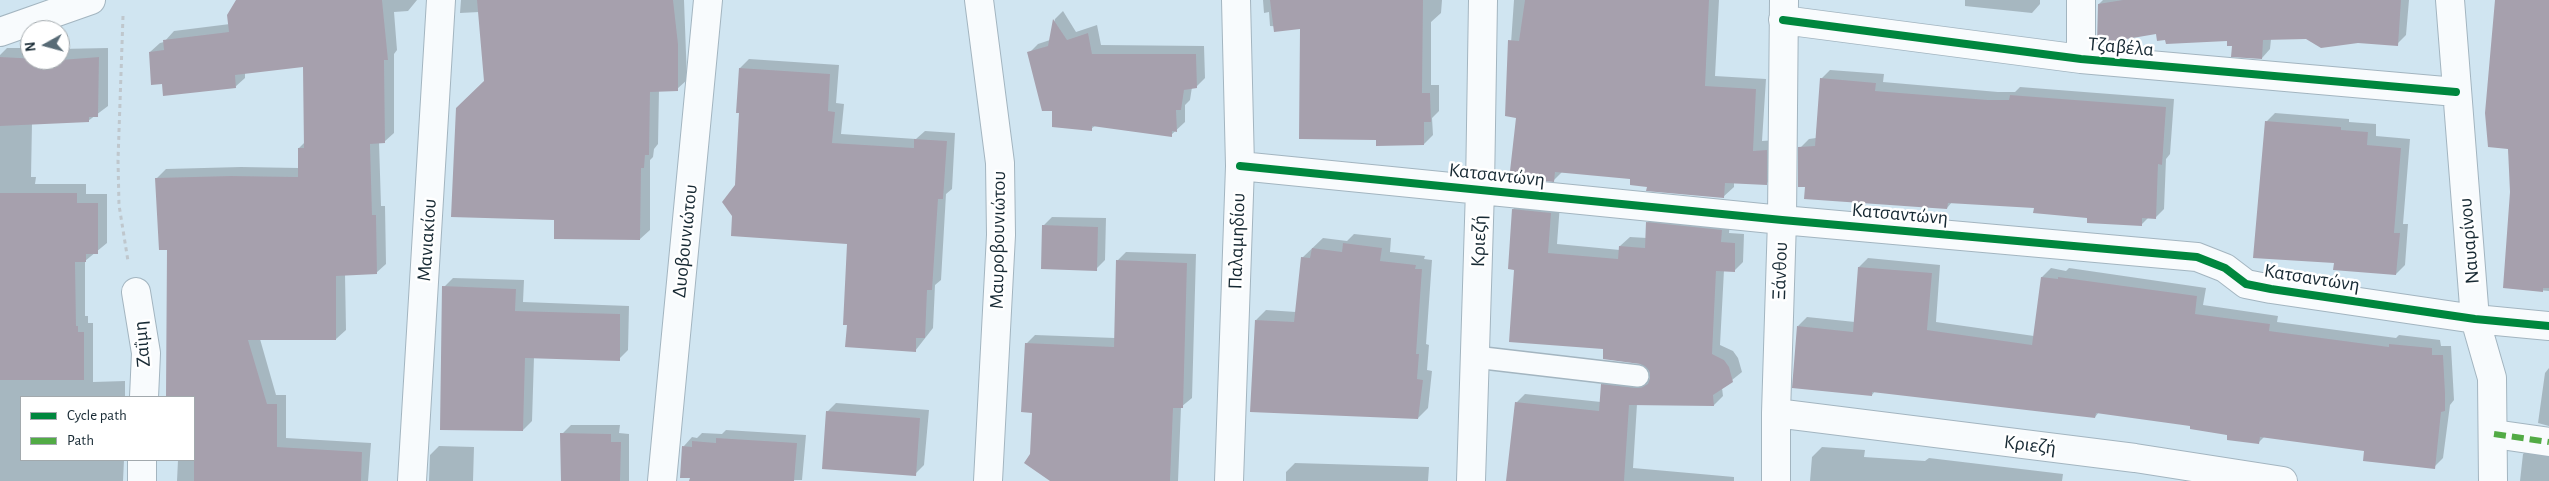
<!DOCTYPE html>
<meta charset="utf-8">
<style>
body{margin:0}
#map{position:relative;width:2549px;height:481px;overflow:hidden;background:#d0e5f1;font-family:"Alegreya Sans",sans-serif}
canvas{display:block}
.legend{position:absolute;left:20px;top:396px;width:175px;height:65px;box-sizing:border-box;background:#fff;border:1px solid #a2a9ad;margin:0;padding:6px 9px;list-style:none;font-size:15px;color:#172933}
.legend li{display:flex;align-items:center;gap:10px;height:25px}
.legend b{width:25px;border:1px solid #a2a9ad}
.north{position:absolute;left:20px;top:20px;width:50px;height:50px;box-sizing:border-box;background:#fff;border:1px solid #a2a9ad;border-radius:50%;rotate:263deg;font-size:14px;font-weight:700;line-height:20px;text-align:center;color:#172933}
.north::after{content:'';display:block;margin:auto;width:18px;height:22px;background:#586b76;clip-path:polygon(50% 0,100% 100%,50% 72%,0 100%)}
</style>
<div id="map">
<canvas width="2549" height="481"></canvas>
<ul class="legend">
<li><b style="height:6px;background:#00873e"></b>Cycle path</li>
<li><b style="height:6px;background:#52ab45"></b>Path</li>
</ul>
<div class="north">N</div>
</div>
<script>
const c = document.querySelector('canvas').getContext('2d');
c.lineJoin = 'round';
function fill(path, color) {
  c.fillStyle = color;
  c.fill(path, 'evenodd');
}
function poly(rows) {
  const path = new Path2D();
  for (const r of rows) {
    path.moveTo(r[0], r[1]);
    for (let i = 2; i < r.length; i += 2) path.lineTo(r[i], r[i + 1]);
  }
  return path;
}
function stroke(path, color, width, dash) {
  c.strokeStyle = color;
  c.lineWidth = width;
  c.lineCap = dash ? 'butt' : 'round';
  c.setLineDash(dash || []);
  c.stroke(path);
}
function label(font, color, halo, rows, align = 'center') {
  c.font = font + ' "Alegreya Sans",sans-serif';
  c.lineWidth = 5;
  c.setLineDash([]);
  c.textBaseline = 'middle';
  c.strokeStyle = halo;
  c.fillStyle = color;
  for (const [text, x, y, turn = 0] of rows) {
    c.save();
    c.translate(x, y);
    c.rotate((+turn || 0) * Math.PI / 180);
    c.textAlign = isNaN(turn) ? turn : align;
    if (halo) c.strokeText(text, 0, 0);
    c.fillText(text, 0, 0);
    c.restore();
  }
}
fill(poly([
 [239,0,417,0,408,11,394,12,397,50,394,54,394,133,384,142,379,142,381,206,385,206,386,264,376,273,345,274,346,330,336,339,260,339,276,395,286,395,286,438,371,443,368,481,177,481,178,460,194,460,194,397,168,397,169,249,157,178,166,169,241,167,299,168,299,148,305,142,304,65,245,73,245,78,235,87,163,82,150,52,160,43,164,42,174,31,230,24],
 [461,0,684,0,687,80,677,89,659,90,658,144,654,149,653,157,650,160,650,230,640,239,555,219,486,81,479,12,460,13],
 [1263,0,1442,0,1441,13,1431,22,1431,85,1439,85,1439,111,1432,118,1433,135,1424,144,1302,28,1270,26,1269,12,1264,13],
 [1514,0,1719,0,1715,76,1766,79,1762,141,1777,140,1777,173,1766,184,1734,182,1734,187,1723,197,1648,186,1632,178,1562,172,1554,180,1518,117,1506,115],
 [1965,0,2040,0,2040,4,2032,13,1965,6],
 [2103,0,2409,0,2406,35,2397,44,2306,37,2271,39,2270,49,2262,58,2234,45,2229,40,2166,39,2099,4],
 [2496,0,2549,0,2549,291,2504,287,2512,192],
 [1063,11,1076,32,1097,25,1101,45,1204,46,1205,78,1196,87,1192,87,1190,100,1185,105,1185,122,1171,135,1096,125,1091,129,1053,110,1029,53,1038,44,1050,40,1055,19],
 [7,48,30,48,30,60,60,60,60,49,108,48,108,106,88,121,32,123,31,177,36,177,35,184,86,184,86,194,107,194,107,243,85,261,85,316,88,316,88,323,93,323,93,382,125,381,125,397,21,397,21,460,124,460,123,481,0,481,0,55],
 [749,59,839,65,836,103,844,104,841,134,916,139,925,131,955,133,952,189,946,194,941,280,935,285,933,328,915,351,849,243,736,185,741,112,740,68],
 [1830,70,1884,74,1883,82,1998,92,2015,92,2020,87,2174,99,2170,154,2166,159,2164,209,2155,218,2149,217,2141,225,2035,207,1952,202,1947,208,1806,186,1800,148,1809,139,1816,138,1821,79],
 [2275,113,2349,119,2349,122,2376,124,2376,136,2410,139,2403,224,2408,224,2405,265,2396,274,2335,262,2266,122],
 [1522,200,1560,204,1557,244,1620,250,1620,246,1630,237,1647,238,1647,223,1656,214,1730,221,1729,233,1744,234,1743,262,1734,271,1724,270,1720,345,1733,351,1738,358,1742,372,1722,388,1723,396,1714,405,1637,404,1633,468,1734,477,1734,481,1507,481,1516,403,1525,394,1601,402,1602,385,1611,376,1650,379,1651,371,1640,362,1605,348,1515,269,1513,209],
 [1052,217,1106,218,1105,260,1096,269,1043,226],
 [1354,234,1391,238,1390,252,1425,256,1424,259,1432,260,1426,344,1429,345,1427,370,1432,371,1428,408,1418,418,1256,320,1266,310,1296,312,1302,258,1323,238,1347,241],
 [1126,252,1196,254,1192,398,1181,407,1178,481,1053,481,1032,455,1033,411,1026,344,1035,335,1115,338,1117,261],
 [1868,258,1940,265,1936,322,2034,336,2042,277,2051,268,2066,271,2069,268,2206,288,2203,305,2278,316,2277,322,2396,338,2399,335,2440,340,2441,346,2451,346,2454,400,2450,405,2443,458,2434,467,2366,449,2265,436,2258,443,2191,425,2099,412,2095,417,1875,391,1872,395,1798,326,1807,317,1855,322,1859,267],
 [453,278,524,280,523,302,629,306,628,350,619,359,534,357,532,421,523,430,444,287],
 [2549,368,2549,426,2538,423,2545,373],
 [836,403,929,410,924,465,915,474,827,412],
 [571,425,620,425,619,433,629,434,629,481,562,481,562,434],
 [726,430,806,435,802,480,691,481,684,446,692,437,697,438,702,433,722,434],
 [2534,444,2549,445,2549,481,2520,481,2523,454],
 [439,446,474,447,473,481,429,481,430,455],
 [1822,447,1865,450,1864,457,1925,461,1929,458,2063,474,2062,481,1810,481,1812,457],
 [1295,463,1429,467,1428,481,1286,481,1286,472]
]), '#0003');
fill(poly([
 [236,0,382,0,388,60,384,60,385,143,370,144,372,215,376,215,377,274,336,276,336,340,248,340,267,404,277,404,277,447,362,452,361,481,194,481,194,397,166,397,167,250,159,250,155,178,231,176,298,177,298,148,304,148,303,67,235,75,236,88,163,96,162,84,151,85,149,52,164,50,163,40,229,32,227,15],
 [477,0,673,0,678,44,678,91,650,92,649,155,645,155,644,168,641,168,640,240,554,239,554,220,451,217,456,108,484,81],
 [1270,0,1423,0,1422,93,1430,93,1431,122,1424,122,1424,145,1376,146,1376,140,1299,139,1300,29,1274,32],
 [1525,0,1709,0,1705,86,1756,89,1753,151,1767,150,1767,185,1725,183,1724,198,1646,191,1647,187,1630,185,1630,179,1555,172,1554,182,1513,178,1514,171,1510,171,1516,118,1505,116,1508,40,1519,41],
 [2123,0,2401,0,2398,46,2358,43,2321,48,2306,39,2263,40,2262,59,2231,57,2232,46,2227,46,2227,41,2166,44,2165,40,2157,41,2156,34,2097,44,2098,4],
 [2495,0,2549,0,2549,288,2543,288,2543,292,2503,288,2510,192,2508,149,2488,147,2485,113],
 [1053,19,1067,40,1088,33,1092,54,1196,54,1197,88,1184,90,1181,110,1176,110,1177,132,1172,131,1172,137,1092,126,1092,131,1052,127,1052,111,1042,111,1027,52,1048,46],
 [0,57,60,60,99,57,98,117,89,117,89,122,0,126],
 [739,68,830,74,828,111,835,112,832,143,914,148,914,139,947,141,943,199,938,199,932,290,927,290,925,338,916,338,916,352,845,347,847,325,843,325,847,244,731,236,732,216,722,202,735,185,739,113,736,113],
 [1820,78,1876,83,1875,91,1988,100,2009,100,2010,95,2166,107,2162,165,2158,164,2156,219,2142,218,2142,226,2087,223,2087,218,2033,213,2034,208,1948,203,1947,209,1804,199,1805,187,1798,187,1798,147,1815,146],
 [2265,121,2341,127,2341,130,2368,132,2367,145,2401,148,2394,233,2400,233,2396,275,2333,270,2334,263,2253,258],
 [0,193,77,193,77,203,98,203,98,254,86,254,86,262,75,262,76,326,78,326,78,332,84,332,84,380,0,380],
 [1512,209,1551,213,1548,253,1618,259,1619,246,1645,248,1646,222,1722,230,1721,242,1735,243,1735,272,1716,271,1712,354,1724,360,1729,367,1733,382,1713,395,1714,406,1629,405,1624,481,1506,481,1515,402,1599,411,1601,384,1637,388,1648,384,1650,377,1649,371,1640,364,1603,359,1603,349,1509,342,1514,270,1508,269],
 [1042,225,1098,227,1097,271,1041,269],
 [1343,243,1382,248,1380,261,1416,265,1415,269,1422,269,1416,354,1419,354,1417,379,1423,380,1418,419,1250,412,1255,320,1294,322,1301,257,1310,258,1312,248,1342,252],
 [1116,260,1187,263,1183,408,1173,408,1170,481,1050,481,1024,463,1030,454,1032,413,1021,412,1025,343,1114,347],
 [1858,267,1932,273,1927,330,2032,345,2041,277,2058,279,2058,277,2197,296,2195,314,2270,324,2269,331,2389,347,2389,344,2432,348,2432,355,2443,355,2445,393,2445,411,2441,412,2435,469,2363,461,2364,451,2260,437,2259,444,2227,440,2227,435,2190,429,2190,426,2096,413,2095,418,1872,392,1872,396,1792,388,1797,326,1853,332],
 [442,286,516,289,515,311,620,314,620,361,525,358,523,431,440,430],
 [826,411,920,418,916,476,822,469],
 [560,433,611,434,611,442,621,442,620,481,561,481],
 [716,438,797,443,794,481,689,481,690,478,680,478,682,446,692,447,692,441,716,443]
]), '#a6a0ad');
const service = poly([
 [1475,357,1638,376]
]);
const pedestrian = poly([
 [2494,434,2549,442]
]);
const minor = poly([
 [979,0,1000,163,1001,235,988,481],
 [2081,0,2081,59],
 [2450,0,2475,319,2492,378,2493,481],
 [1783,20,2081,59,2456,92],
 [0,32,91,0],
 [1240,166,1782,220,2197,257,2225,268,2246,284,2271,289,2475,319,2549,326],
 [136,292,146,353,144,397],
 [1776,413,2135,458,2283,481],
 [142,481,142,460],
 [412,481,441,0],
 [662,481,708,0],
 [1229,481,1240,166,1236,0],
 [1471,481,1480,189,1483,0],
 [1776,481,1776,413,1782,220,1784,0]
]);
stroke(service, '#a3b5c0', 24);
stroke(pedestrian, '#a3b5c0', 30);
stroke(minor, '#a3b5c0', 30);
stroke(poly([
 [123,16,118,160,119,205,128,261]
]), '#bfc7cd', 3, [4, 4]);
stroke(service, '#f8fbfd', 21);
stroke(pedestrian, '#f8fbfd', 28);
stroke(minor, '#f8fbfd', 28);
stroke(poly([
 [2494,434,2549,442]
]), '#52ab45', 6, [12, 6]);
stroke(poly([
 [1783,20,2081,59,2456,92],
 [1240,166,1782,220,2197,257,2225,268,2246,284,2271,289,2475,319,2549,326]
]), '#00873e', 8);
label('20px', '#172933', '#fff', [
 ["Τζαβέλα",2121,47,5],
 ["Κατσαντώνη",1497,175,6],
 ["Κατσαντώνη",1900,214,5],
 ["Μανιακίου",427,240,-86],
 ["Μαυροβουνιώτου",998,240,-89],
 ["Δυοβουνιώτου",685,241,-84],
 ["Παλαμηδίου",1237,241,-88],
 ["Κριεζή",1479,241,-88],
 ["Ναυαρίνου",2469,241,-95],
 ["Ξάνθου",1780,271,-88],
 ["Κατσαντώνη",2312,278,9],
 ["Ζαΐμη",142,344,-95],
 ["Κριεζή",2030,445,7]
]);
</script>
